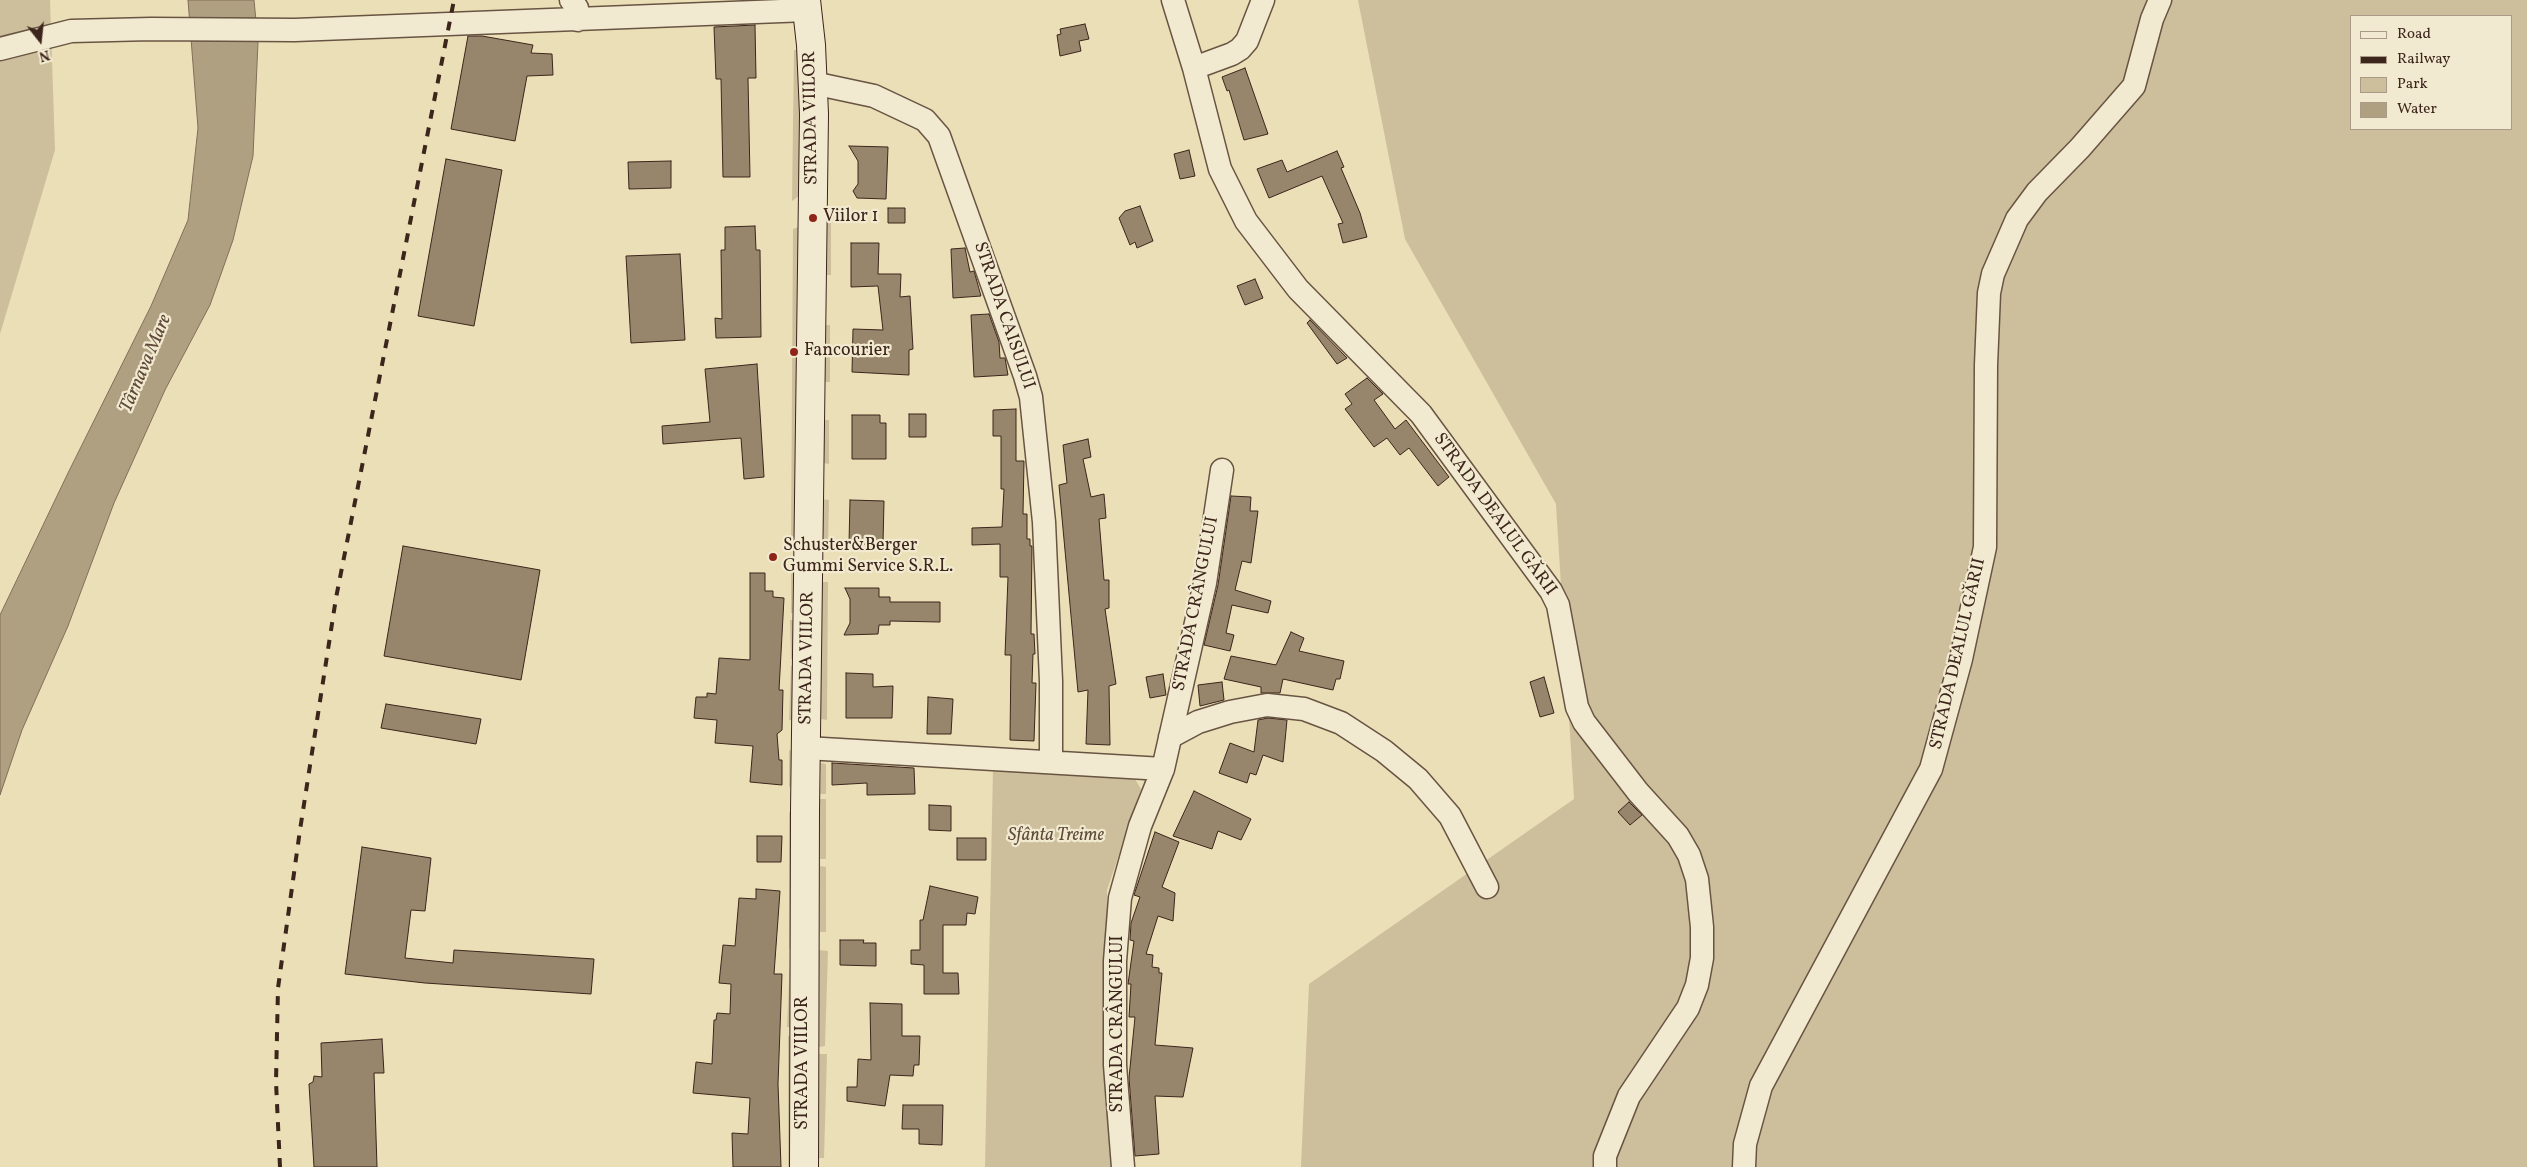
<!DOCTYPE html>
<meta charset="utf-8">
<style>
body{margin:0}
#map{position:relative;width:2527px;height:1167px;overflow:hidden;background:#ebdfb7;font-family:Vollkorn,serif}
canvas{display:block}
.legend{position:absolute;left:2350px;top:15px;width:162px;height:115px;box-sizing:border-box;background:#f2ead0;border:1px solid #a99b88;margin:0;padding:6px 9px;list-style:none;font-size:15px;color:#3c251b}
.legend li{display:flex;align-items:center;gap:10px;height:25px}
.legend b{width:25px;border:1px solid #a99b88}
.north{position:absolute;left:15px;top:15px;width:50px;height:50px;-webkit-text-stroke:4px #f2ead0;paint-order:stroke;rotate:164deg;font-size:14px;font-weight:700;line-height:20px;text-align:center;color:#3c251b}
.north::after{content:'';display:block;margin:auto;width:18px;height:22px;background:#3c251b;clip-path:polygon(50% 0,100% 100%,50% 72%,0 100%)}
</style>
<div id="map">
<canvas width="2527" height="1167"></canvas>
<ul class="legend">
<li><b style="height:6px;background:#f2ead0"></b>Road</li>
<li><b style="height:6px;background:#3c251b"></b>Railway</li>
<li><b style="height:14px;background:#cdbf9c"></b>Park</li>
<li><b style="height:14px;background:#b0a082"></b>Water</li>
</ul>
<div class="north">N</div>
</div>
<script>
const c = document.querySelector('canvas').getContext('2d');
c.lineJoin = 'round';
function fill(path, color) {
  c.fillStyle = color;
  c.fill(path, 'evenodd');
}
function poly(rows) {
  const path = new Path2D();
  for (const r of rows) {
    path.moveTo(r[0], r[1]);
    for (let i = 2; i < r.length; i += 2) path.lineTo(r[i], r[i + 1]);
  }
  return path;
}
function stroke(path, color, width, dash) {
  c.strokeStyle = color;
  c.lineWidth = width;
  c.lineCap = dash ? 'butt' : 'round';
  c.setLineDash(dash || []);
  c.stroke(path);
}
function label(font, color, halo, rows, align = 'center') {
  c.font = font + ' Vollkorn,serif';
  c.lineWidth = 4.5;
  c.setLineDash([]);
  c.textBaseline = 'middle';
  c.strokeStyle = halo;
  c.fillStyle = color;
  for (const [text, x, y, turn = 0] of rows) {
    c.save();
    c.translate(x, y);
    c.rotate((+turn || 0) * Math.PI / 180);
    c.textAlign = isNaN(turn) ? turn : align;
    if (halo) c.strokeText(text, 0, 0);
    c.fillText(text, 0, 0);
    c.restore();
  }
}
fill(poly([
 [0,0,50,0,55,150,0,334],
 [1358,0,2527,0,2527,1167,1301,1167,1309,984,1574,799,1556,504,1405,239],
 [2351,16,2511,16,2511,129,2351,129],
 [794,50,801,50,803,193,792,201],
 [824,212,831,213,831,275,824,275],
 [801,226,798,534,791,540,793,229],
 [823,325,830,325,830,382,823,382],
 [823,420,829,420,829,464,823,463],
 [822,499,829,500,828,548,822,547],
 [791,569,800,569,800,613,791,613],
 [821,582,828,582,827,720,821,719],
 [790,620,800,620,800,659,791,659],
 [800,665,800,721,789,720,791,666],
 [789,750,800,752,800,771,789,788],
 [821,763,826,764,826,794,820,794],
 [993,768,1049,770,1135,779,1141,789,1107,890,1110,1062,1119,1167,985,1167],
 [820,799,826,799,826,859,820,859],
 [789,812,797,818,801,950,789,949],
 [820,866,826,867,826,932,820,932],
 [819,950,828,951,825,1046,819,1047],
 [790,959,801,959,798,1027,787,1027],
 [788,1036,798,1037,797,1167,788,1167],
 [819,1054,827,1054,824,1158,818,1158]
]), '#cdbf9c');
const water = poly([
 [188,0,254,0,258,42,253,156,233,240,210,305,165,390,114,503,68,626,22,730,0,795,0,615,68,473,151,306,188,220,198,128,188,0]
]);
fill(water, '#b0a082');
stroke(water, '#826f59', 1);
const building = poly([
 [1085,24,1089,39,1079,41,1081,51,1060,56,1057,35,1061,34,1060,29,1085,24],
 [755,25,756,78,748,78,750,177,723,177,721,79,716,79,714,27,755,25],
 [468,36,482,36,533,45,531,53,552,54,553,75,527,76,515,141,451,129,468,36],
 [1245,68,1268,134,1244,140,1229,90,1227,91,1222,77,1245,68],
 [849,146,888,147,886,199,857,198,853,191,858,184,858,161,849,146],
 [1189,150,1195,176,1180,179,1174,154,1189,150],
 [1337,151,1344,167,1341,168,1360,213,1367,237,1343,243,1338,224,1343,223,1322,176,1269,198,1257,169,1282,160,1287,172,1337,151],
 [446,159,502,170,474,326,418,316,446,159],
 [671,161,671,188,629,189,628,162,671,161],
 [1140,206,1153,241,1137,248,1135,242,1130,245,1119,218,1125,211,1140,206],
 [888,208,905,208,905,223,888,223,888,208],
 [755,226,756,250,760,250,761,337,716,338,715,318,722,319,721,250,725,250,725,227,755,226],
 [851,243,879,243,878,274,901,274,900,297,910,296,913,349,909,350,909,375,852,372,853,329,883,330,878,286,851,287,851,243],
 [965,248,970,272,974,271,981,296,953,298,951,249,965,248],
 [680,254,685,340,631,343,626,256,680,254],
 [1255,279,1263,298,1245,305,1237,286,1255,279],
 [989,314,999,342,1000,358,1005,358,1008,375,974,377,971,315,989,314],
 [1310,320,1347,358,1337,364,1307,323,1310,320],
 [757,364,764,477,744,479,741,438,663,444,662,426,710,422,705,369,757,364],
 [1367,378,1383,394,1374,400,1395,429,1406,420,1449,477,1438,486,1409,448,1400,455,1387,438,1374,447,1345,409,1352,404,1345,394,1367,378],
 [1016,409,1016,461,1024,461,1023,514,1027,514,1027,539,1030,539,1030,546,1032,546,1031,634,1034,634,1035,654,1033,654,1032,683,1036,683,1034,741,1010,740,1011,655,1005,655,1008,577,1000,577,1000,544,972,545,972,528,1002,527,1004,489,1001,489,1001,436,993,436,993,410,1016,409],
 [909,414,926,414,926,437,909,437,909,414],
 [852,415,880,415,880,423,886,423,886,459,852,459,852,415],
 [1088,439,1091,457,1083,459,1091,497,1104,494,1106,518,1099,519,1104,580,1109,580,1109,608,1105,609,1116,684,1109,686,1110,745,1086,744,1088,690,1078,692,1059,485,1067,483,1063,445,1088,439],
 [1231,496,1251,497,1250,511,1258,511,1251,563,1242,561,1235,590,1271,601,1268,613,1232,605,1226,633,1234,635,1230,651,1204,645,1218,585,1231,496],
 [850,500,884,501,883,544,849,544,850,500],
 [403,546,540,570,521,680,384,656,403,546],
 [750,573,765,573,765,591,773,591,773,597,784,598,779,690,783,690,782,730,777,734,779,760,782,760,782,785,750,782,753,746,715,743,717,720,694,718,696,697,707,697,707,693,716,694,719,658,750,660,750,573],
 [845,588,879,588,879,597,890,597,890,602,940,602,940,622,890,621,890,625,879,625,878,634,844,635,850,623,850,599,845,588],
 [1291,632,1304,638,1299,651,1344,661,1340,679,1336,679,1333,690,1283,679,1280,693,1261,693,1261,687,1224,679,1231,656,1276,665,1291,632],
 [846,673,873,674,873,687,893,686,892,718,846,718,846,673],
 [1163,674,1166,695,1150,698,1146,677,1163,674],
 [1544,677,1554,713,1540,717,1530,682,1544,677],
 [1222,682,1224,700,1200,706,1198,685,1222,682],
 [928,697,953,699,951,734,927,734,928,697],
 [386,704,481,719,476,744,381,728,386,704],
 [1268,718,1287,720,1283,762,1263,755,1256,775,1250,773,1247,783,1219,773,1230,743,1254,752,1258,720,1268,718],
 [832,763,914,768,915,794,867,795,867,783,832,785,832,763],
 [1194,791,1251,819,1241,840,1218,831,1212,849,1173,836,1194,791],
 [1629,802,1642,815,1630,825,1618,812,1629,802],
 [929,805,951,806,951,831,929,830,929,805],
 [1155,832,1179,842,1162,887,1175,893,1173,921,1158,916,1146,954,1153,955,1152,967,1159,968,1159,973,1162,973,1155,1045,1193,1048,1183,1097,1155,1096,1159,1154,1135,1156,1129,1078,1135,1017,1129,1017,1131,984,1128,984,1134,941,1130,940,1131,923,1140,897,1134,895,1155,832],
 [757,836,782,836,781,862,757,862,757,836],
 [957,838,986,838,986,860,957,860,957,838],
 [362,847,431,858,425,911,411,910,405,958,453,963,454,950,594,959,591,994,425,983,345,974,362,847],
 [930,886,978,897,975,914,967,913,966,925,943,925,943,973,958,973,959,994,924,994,924,965,911,964,911,950,920,950,920,920,923,920,930,886],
 [756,889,780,891,774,974,782,974,778,1084,781,1167,733,1167,732,1133,748,1134,750,1098,693,1093,696,1062,712,1064,714,1020,716,1020,717,1013,730,1014,731,984,719,983,723,945,735,946,739,898,756,899,756,889],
 [840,940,864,940,863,943,876,943,876,966,840,965,840,940],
 [870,1003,902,1004,902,1036,920,1036,919,1065,914,1065,913,1076,890,1075,885,1106,847,1101,847,1087,857,1087,858,1059,871,1060,870,1003],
 [382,1039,384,1073,374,1073,377,1167,314,1167,309,1084,313,1082,314,1076,322,1077,321,1043,382,1039],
 [903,1105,943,1105,942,1145,919,1144,919,1129,902,1129,903,1105]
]);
fill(building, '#97866c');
stroke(building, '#3c251b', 1);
const street = poly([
 [571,0,577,8,578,20],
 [1173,0,1194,68,1220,169,1246,221,1298,289,1421,414,1551,591,1558,605,1577,707,1584,722,1638,792,1678,836,1689,855,1697,879,1702,927,1702,958,1697,985,1688,1008,1629,1096,1605,1156,1605,1167],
 [0,49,71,31,151,29,295,30,807,10],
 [1194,68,1232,54,1240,49,1247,41,1263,0],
 [813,83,874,96,925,120,939,136,1025,376,1031,397,1044,522,1051,681,1051,762],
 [1170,737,1198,722,1230,712,1267,705,1304,709,1341,723,1384,751,1418,779,1450,816,1487,887],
 [806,748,1163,769],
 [1123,1167,1115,1065,1115,961,1120,898,1140,826,1163,769,1205,583,1222,470],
 [1744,1167,1745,1144,1761,1086,1931,769,1961,659,1985,547,1986,365,1989,293,1993,274,2017,219,2037,192,2080,148,2134,86,2152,19,2160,0]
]);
const secondary = poly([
 [804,1167,805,810,814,114,811,45,806,0]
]);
stroke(street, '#685442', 25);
stroke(secondary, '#3c251b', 30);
stroke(street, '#f2ead0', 22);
stroke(secondary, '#f2ead0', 28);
stroke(poly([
 [280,1167,276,1082,278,988,300,830,336,598,454,0]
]), '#3c251b', 4, [9, 9]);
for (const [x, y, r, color] of [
 [813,218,5,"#8f2418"],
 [794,352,5,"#8f2418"],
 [773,557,5,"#8f2418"]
]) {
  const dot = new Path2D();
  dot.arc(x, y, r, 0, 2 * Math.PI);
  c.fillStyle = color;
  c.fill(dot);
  stroke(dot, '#f2ead0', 2);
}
label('18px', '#3c251b', '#f2ead0', [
 ["STRADA VIILOR",812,118,-91],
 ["STRADA CAISULUI",1003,316,71],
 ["STRADA DEALUL GĂRII",1494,515,54],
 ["STRADA CRÂNGULUI",1197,604,-79],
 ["STRADA DEALUL GĂRII",1959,654,-77],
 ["STRADA VIILOR",808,658,-89],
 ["STRADA CRÂNGULUI",1119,1024,-90],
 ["STRADA VIILOR",804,1063,-90]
]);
label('18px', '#3c251b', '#f2ead0', [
 ["Viilor 1",823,218],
 ["Fancourier",804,352],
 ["Schuster&Berger",783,547],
 ["Gummi Service S.R.L.",783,568]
], 'left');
label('italic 18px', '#604c3b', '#f2ead0', [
 ["Sfânta Treime",1056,837]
]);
label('italic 19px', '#5f4a3a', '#f2ead0', [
 ["Târnava Mare",147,364,-67]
]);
</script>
